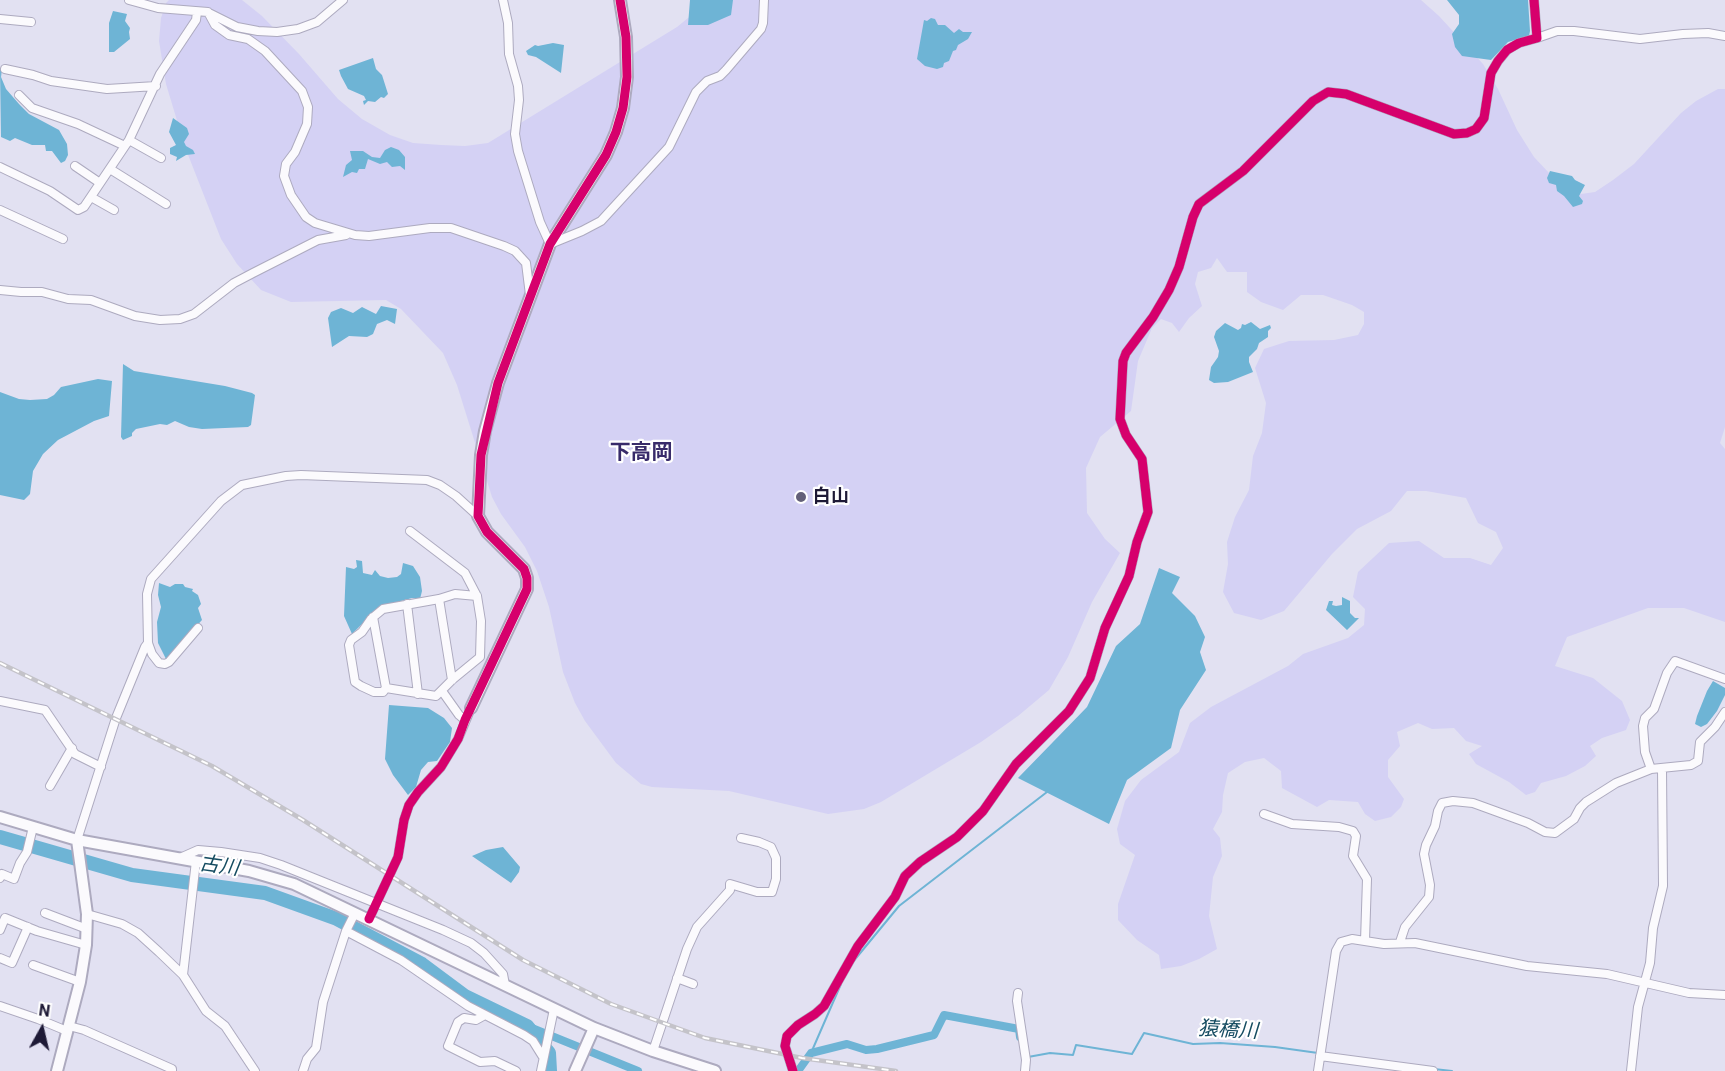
<!DOCTYPE html>
<meta charset="utf-8">
<style>
body{margin:0}
#map{position:relative;width:1725px;height:1071px;overflow:hidden;background:#e2e1f2;font-family:Roboto,sans-serif}
canvas{display:block}
.north{position:absolute;left:12px;top:999px;width:60px;height:60px;-webkit-text-stroke:4px #fff;paint-order:stroke;rotate:8deg;font-size:16px;font-weight:700;line-height:24px;text-align:center;color:#1e1a36}
.north::after{content:'';display:block;margin:auto;width:21px;height:27px;background:#1e1a36;clip-path:polygon(50% 0,100% 100%,50% 72%,0 100%)}
</style>
<div id="map">
<canvas width="1725" height="1071"></canvas>
<div class="north">N</div>
</div>
<script>
const c = document.querySelector('canvas').getContext('2d');
c.lineJoin = 'round';
function fill(path, color) {
  c.fillStyle = color;
  c.fill(path, 'evenodd');
}
function poly(rows) {
  const path = new Path2D();
  for (const r of rows) {
    path.moveTo(r[0], r[1]);
    for (let i = 2; i < r.length; i += 2) path.lineTo(r[i], r[i + 1]);
  }
  return path;
}
function stroke(path, color, width, dash) {
  c.strokeStyle = color;
  c.lineWidth = width;
  c.lineCap = dash ? 'butt' : 'round';
  c.setLineDash(dash || []);
  c.stroke(path);
}
function label(font, color, halo, rows, align = 'center') {
  c.font = font + ' Roboto,"Noto Sans JP",sans-serif';
  c.lineWidth = 4.5;
  c.setLineDash([]);
  c.textBaseline = 'middle';
  c.strokeStyle = halo;
  c.fillStyle = color;
  for (const [text, x, y, turn = 0] of rows) {
    c.save();
    c.translate(x, y);
    c.rotate((+turn || 0) * Math.PI / 180);
    c.textAlign = isNaN(turn) ? turn : align;
    if (halo) c.strokeText(text, 0, 0);
    c.fillText(text, 0, 0);
    c.restore();
  }
}
fill(poly([
 [169,0,242,0,262,16,299,54,338,99,362,119,390,135,413,143,441,145,465,146,488,143,677,27,710,0,1421,0,1439,16,1483,64,1498,89,1517,130,1534,157,1565,190,1581,194,1595,192,1613,180,1634,164,1681,113,1696,101,1718,89,1725,89,1725,427,1720,443,1725,449,1725,622,1684,608,1648,608,1567,637,1555,666,1593,678,1622,701,1630,720,1626,730,1602,738,1590,746,1596,756,1585,766,1566,776,1541,783,1535,792,1526,795,1509,782,1476,764,1469,754,1482,746,1466,741,1454,728,1432,729,1418,723,1397,732,1400,746,1388,760,1388,777,1404,799,1401,807,1391,817,1375,821,1365,814,1358,802,1329,800,1317,807,1282,788,1281,771,1264,758,1245,762,1228,773,1223,795,1222,812,1213,829,1220,838,1222,856,1213,877,1209,916,1217,949,1199,959,1181,966,1161,969,1159,955,1137,940,1118,920,1118,904,1135,855,1120,844,1117,829,1125,801,1141,780,1179,752,1190,723,1211,707,1288,666,1303,654,1348,638,1364,625,1365,609,1353,597,1358,572,1389,543,1419,541,1444,558,1470,558,1491,565,1503,548,1496,532,1478,523,1466,498,1426,491,1407,491,1391,511,1357,529,1332,554,1284,611,1261,620,1234,613,1223,592,1228,564,1227,542,1235,517,1249,490,1253,456,1262,433,1266,403,1255,368,1264,349,1289,341,1334,340,1358,335,1364,324,1364,312,1352,305,1323,295,1301,295,1283,310,1261,302,1247,292,1247,272,1227,272,1217,258,1211,268,1198,272,1195,284,1202,306,1189,318,1179,332,1172,323,1161,319,1152,328,1138,361,1131,411,1100,437,1086,468,1087,513,1105,539,1120,553,1092,602,1068,657,1049,690,1018,716,981,742,881,802,864,809,828,814,729,791,652,787,641,784,616,763,585,721,575,703,563,672,549,607,537,571,525,547,501,514,492,497,457,385,443,353,401,309,386,300,291,302,261,290,237,264,221,239,185,147,166,84,159,41,161,18,166,3]
]), '#d4d1f4');
fill(poly([
 [690,0,733,0,731,15,708,25,688,25],
 [1447,0,1528,0,1530,31,1529,36,1508,42,1491,60,1462,56,1455,47,1452,34,1459,24,1459,15],
 [113,11,127,14,125,21,130,28,129,32,130,39,114,52,109,52,109,23],
 [931,18,935,19,938,25,945,25,954,33,959,29,963,32,972,32,968,39,958,45,956,50,953,51,949,61,944,63,943,67,937,69,925,66,917,59,924,20,927,21],
 [553,43,564,45,561,73,536,57,528,55,526,51,535,45,538,46],
 [373,58,376,69,382,75,388,94,384,98,381,97,375,102,368,101,364,105,363,101,366,100,364,96,348,89,341,76,339,70],
 [0,69,2,69,1,77,6,89,19,104,29,114,59,130,67,144,68,155,65,161,61,163,52,151,46,151,45,145,32,145,15,138,10,141,1,137],
 [173,118,187,128,189,134,184,142,186,146,193,150,195,154,186,155,176,161,177,157,170,154,170,148,176,145,169,132],
 [391,147,399,150,405,157,405,170,400,166,392,167,387,162,380,164,368,159,365,169,359,169,357,173,352,172,343,177,346,165,352,160,350,151,363,151,372,157,380,158,385,150],
 [1550,171,1572,176,1575,180,1585,185,1579,196,1583,201,1582,204,1573,207,1564,196,1557,191,1556,185,1549,183,1547,178],
 [381,306,397,309,395,324,387,320,377,324,373,334,367,337,349,336,332,347,328,318,331,312,341,308,353,313,362,307,376,314],
 [1251,322,1260,329,1270,325,1271,328,1268,331,1268,337,1259,343,1257,349,1249,357,1249,362,1253,372,1228,382,1214,383,1209,380,1211,367,1218,357,1219,351,1214,337,1216,331,1225,323,1238,330,1241,328,1242,324,1245,325],
 [123,364,134,371,225,386,252,393,255,395,251,425,248,427,202,429,189,427,175,421,167,425,160,424,136,429,132,433,132,436,123,440,121,437],
 [98,379,112,381,109,416,94,421,58,440,43,454,33,471,30,494,24,500,0,495,0,392,19,399,30,400,47,399,54,395,61,387],
 [356,560,362,561,363,573,372,575,375,570,380,576,388,578,397,577,401,574,403,563,413,566,420,577,422,591,420,599,412,598,379,607,352,634,344,616,346,567,354,569,357,567],
 [1159,568,1180,577,1172,593,1195,616,1205,637,1200,652,1206,670,1180,710,1171,748,1127,780,1109,824,1018,778,1087,707,1116,646,1140,624],
 [159,583,170,587,175,584,183,584,185,587,193,589,192,591,198,595,201,604,198,608,202,620,166,659,158,643,157,622,161,607,158,595],
 [1342,597,1350,601,1350,613,1355,618,1359,618,1347,630,1326,610,1329,601,1333,601,1332,605,1336,606,1342,605],
 [1713,681,1725,688,1725,695,1717,711,1707,724,1701,727,1695,724,1697,716,1707,691],
 [389,705,428,708,444,718,452,728,450,742,437,761,428,762,421,770,416,787,408,795,393,775,385,759],
 [503,847,520,867,519,872,511,883,472,856,486,850]
]), '#6eb4d5');
stroke(poly([
 [852,963,899,906,1047,792],
 [811,1053,841,984],
 [1028,1057,1050,1053,1073,1055,1076,1045,1132,1054,1144,1033,1193,1044,1220,1043,1275,1047,1318,1053],
 [1434,1069,1452,1071]
]), '#6eb4d5', 2);
stroke(poly([
 [527,1026,638,1071],
 [798,1071,811,1053,847,1044,866,1050,877,1049,934,1035,944,1015,1019,1029,1020,1037]
]), '#6eb4d5', 8);
stroke(poly([
 [0,837,132,875,265,893,337,919,422,964,465,996,527,1026,549,1053,550,1071]
]), '#6eb4d5', 14);
const street = poly([
 [129,0,158,8,208,12,215,25,229,35,248,39,265,51,302,91,308,107,307,124,295,152,286,164,284,176,291,195,306,217,315,223,355,235,369,236,430,228,451,228,504,246,515,251,526,263,530,295],
 [503,0,508,23,509,54,518,86,519,100,515,134,518,151,540,222,550,244,582,231,601,221,669,147,696,92,707,81,720,76,726,70,761,29,763,23,764,0],
 [209,13,237,27,258,31,277,32,298,29,317,22,343,0],
 [0,19,31,22],
 [1537,38,1557,31,1574,31,1640,39,1683,34,1708,33,1725,36],
 [5,69,33,75,51,81,107,89,156,86],
 [19,95,32,108,78,124,125,146],
 [129,140,161,158],
 [75,166,100,183],
 [0,167,50,191,78,210,84,207,129,140,160,74,196,20,197,12],
 [110,169,166,204],
 [91,197,114,210],
 [0,210,63,239],
 [0,290,21,292,42,292,68,299,91,300,135,316,160,320,180,319,194,314,234,283,253,273,318,240,346,235],
 [410,531,465,573,477,596,481,621,480,657,452,680,436,696,386,688,383,692,374,692,361,686,355,682,349,645,351,640,362,632,371,619,383,609,439,599,455,594,477,596],
 [439,599,452,680],
 [407,604,418,694],
 [373,617,386,688],
 [198,628,169,662,165,664,159,663,152,654,148,643,147,594,151,579,221,501,242,485,286,476,301,475,427,480,440,485,456,496,478,516],
 [442,691,459,715,465,720],
 [0,701,45,710,75,754,101,767],
 [1651,769,1645,752,1643,726,1645,718,1654,709,1667,673,1675,661,1725,679],
 [50,786,72,748],
 [1264,814,1292,824,1339,827,1353,831,1356,836,1353,856,1367,879,1365,941],
 [77,840,116,718,145,647,148,643],
 [180,858,198,850,221,852,260,858,281,865,443,930,471,943,484,953,503,974,505,985],
 [0,878,2,874,14,879,20,863,27,852,33,827],
 [45,913,87,929],
 [87,914,122,924,138,933,159,952,183,975,206,1011,225,1026,255,1071],
 [369,919,398,857,404,820,409,805,418,792,441,767,458,739,471,708],
 [0,930,5,918,37,931,86,945],
 [346,931,401,960,468,1006,524,1035,533,1041,543,1057],
 [1400,942,1405,927,1429,897,1430,885,1424,854,1426,845,1435,826,1438,811,1442,803,1453,801,1473,803,1528,823,1545,832,1555,833,1574,819,1580,808,1586,802,1616,783,1651,769,1691,765,1698,761,1700,742,1715,727,1725,712],
 [0,958,12,963,28,927],
 [33,965,80,982],
 [183,975,196,861],
 [677,978,693,984],
 [1018,993,1017,1001,1026,1060,1025,1071],
 [0,1006,38,1019,67,1031],
 [485,1015,476,1020,464,1018,458,1022,448,1046,480,1062,495,1061,516,1071],
 [69,1026,84,1030,172,1069,172,1071],
 [653,1051,687,949,697,927,730,890,730,884,757,892,772,892,776,879,776,858,771,847,759,842,741,838],
 [1320,1056,1433,1071],
 [303,1071,307,1059,316,1048,323,1002,346,931,355,913],
 [541,1071,554,1009],
 [793,1071,785,1046,787,1036,798,1025,815,1014,824,1006,858,946,895,897,905,876,920,862,957,837,983,811,1016,764,1069,711,1090,678,1105,628,1129,576,1137,542,1148,512,1142,459,1126,435,1120,419,1123,361,1126,353,1153,317,1169,290,1179,267,1193,217,1199,204,1243,171,1313,101,1328,92,1346,94,1454,134,1467,133,1476,129,1484,118,1491,73,1498,61,1507,50,1519,43,1537,38,1534,0],
 [1318,1071,1336,951,1341,942,1352,939,1384,944,1415,943,1527,966,1607,974,1689,993,1725,995],
 [1631,1071,1638,1007,1650,963,1653,928,1663,886,1662,769]
]);
const secondary = poly([
 [471,708,527,589,527,578,524,569,487,532,478,516,481,455,485,431,498,383,550,244,606,155,616,132,623,108,627,77,626,37,620,0],
 [0,817,77,840,249,871,294,884,594,1028,653,1051,715,1071],
 [57,1071,80,982,86,945,87,914,77,840],
 [575,1071,594,1028]
]);
stroke(street, '#adaabf', 10);
stroke(secondary, '#adaabf', 14);
stroke(street, '#fbfafd', 8);
stroke(secondary, '#fbfafd', 10);
const rail = poly([
 [0,663,212,766,303,820,523,960,611,1004,705,1038,802,1058,896,1071]
]);
stroke(rail, '#c4c3c9', 4.5);
stroke(rail, '#fff', 2, [7]);
stroke(poly([
 [369,919,398,857,404,820,409,805,418,792,441,767,458,739,465,720,527,589,527,578,524,569,487,532,478,516,481,455,498,383,550,244,606,155,616,132,623,108,627,77,626,37,620,0],
 [793,1071,785,1046,787,1036,798,1025,815,1014,824,1006,858,946,895,897,905,876,920,862,957,837,983,811,1016,764,1069,711,1090,678,1105,628,1129,576,1137,542,1148,512,1142,459,1126,435,1120,419,1123,361,1126,353,1153,317,1169,290,1179,267,1193,217,1199,204,1243,171,1313,101,1328,92,1346,94,1454,134,1467,133,1476,129,1484,118,1491,73,1498,61,1507,50,1519,43,1537,38,1534,0]
]), '#d6006c', 9);
for (const [x, y, r, color] of [
 [801,497,6,"#636078"]
]) {
  const dot = new Path2D();
  dot.arc(x, y, r, 0, 2 * Math.PI);
  c.fillStyle = color;
  c.fill(dot);
  stroke(dot, '#fff', 2);
}
label('bold 18px', '#1e1a36', '#fff', [
 ["白山",813,497]
], 'left');
label('italic 20px', '#154c61', '#fff', [
 ["古川",219,867,8],
 ["猿橋川",1228,1031,3]
]);
label('bold 21px', '#382b6a', '#fff', [
 ["下高岡",641,454]
]);
</script>
